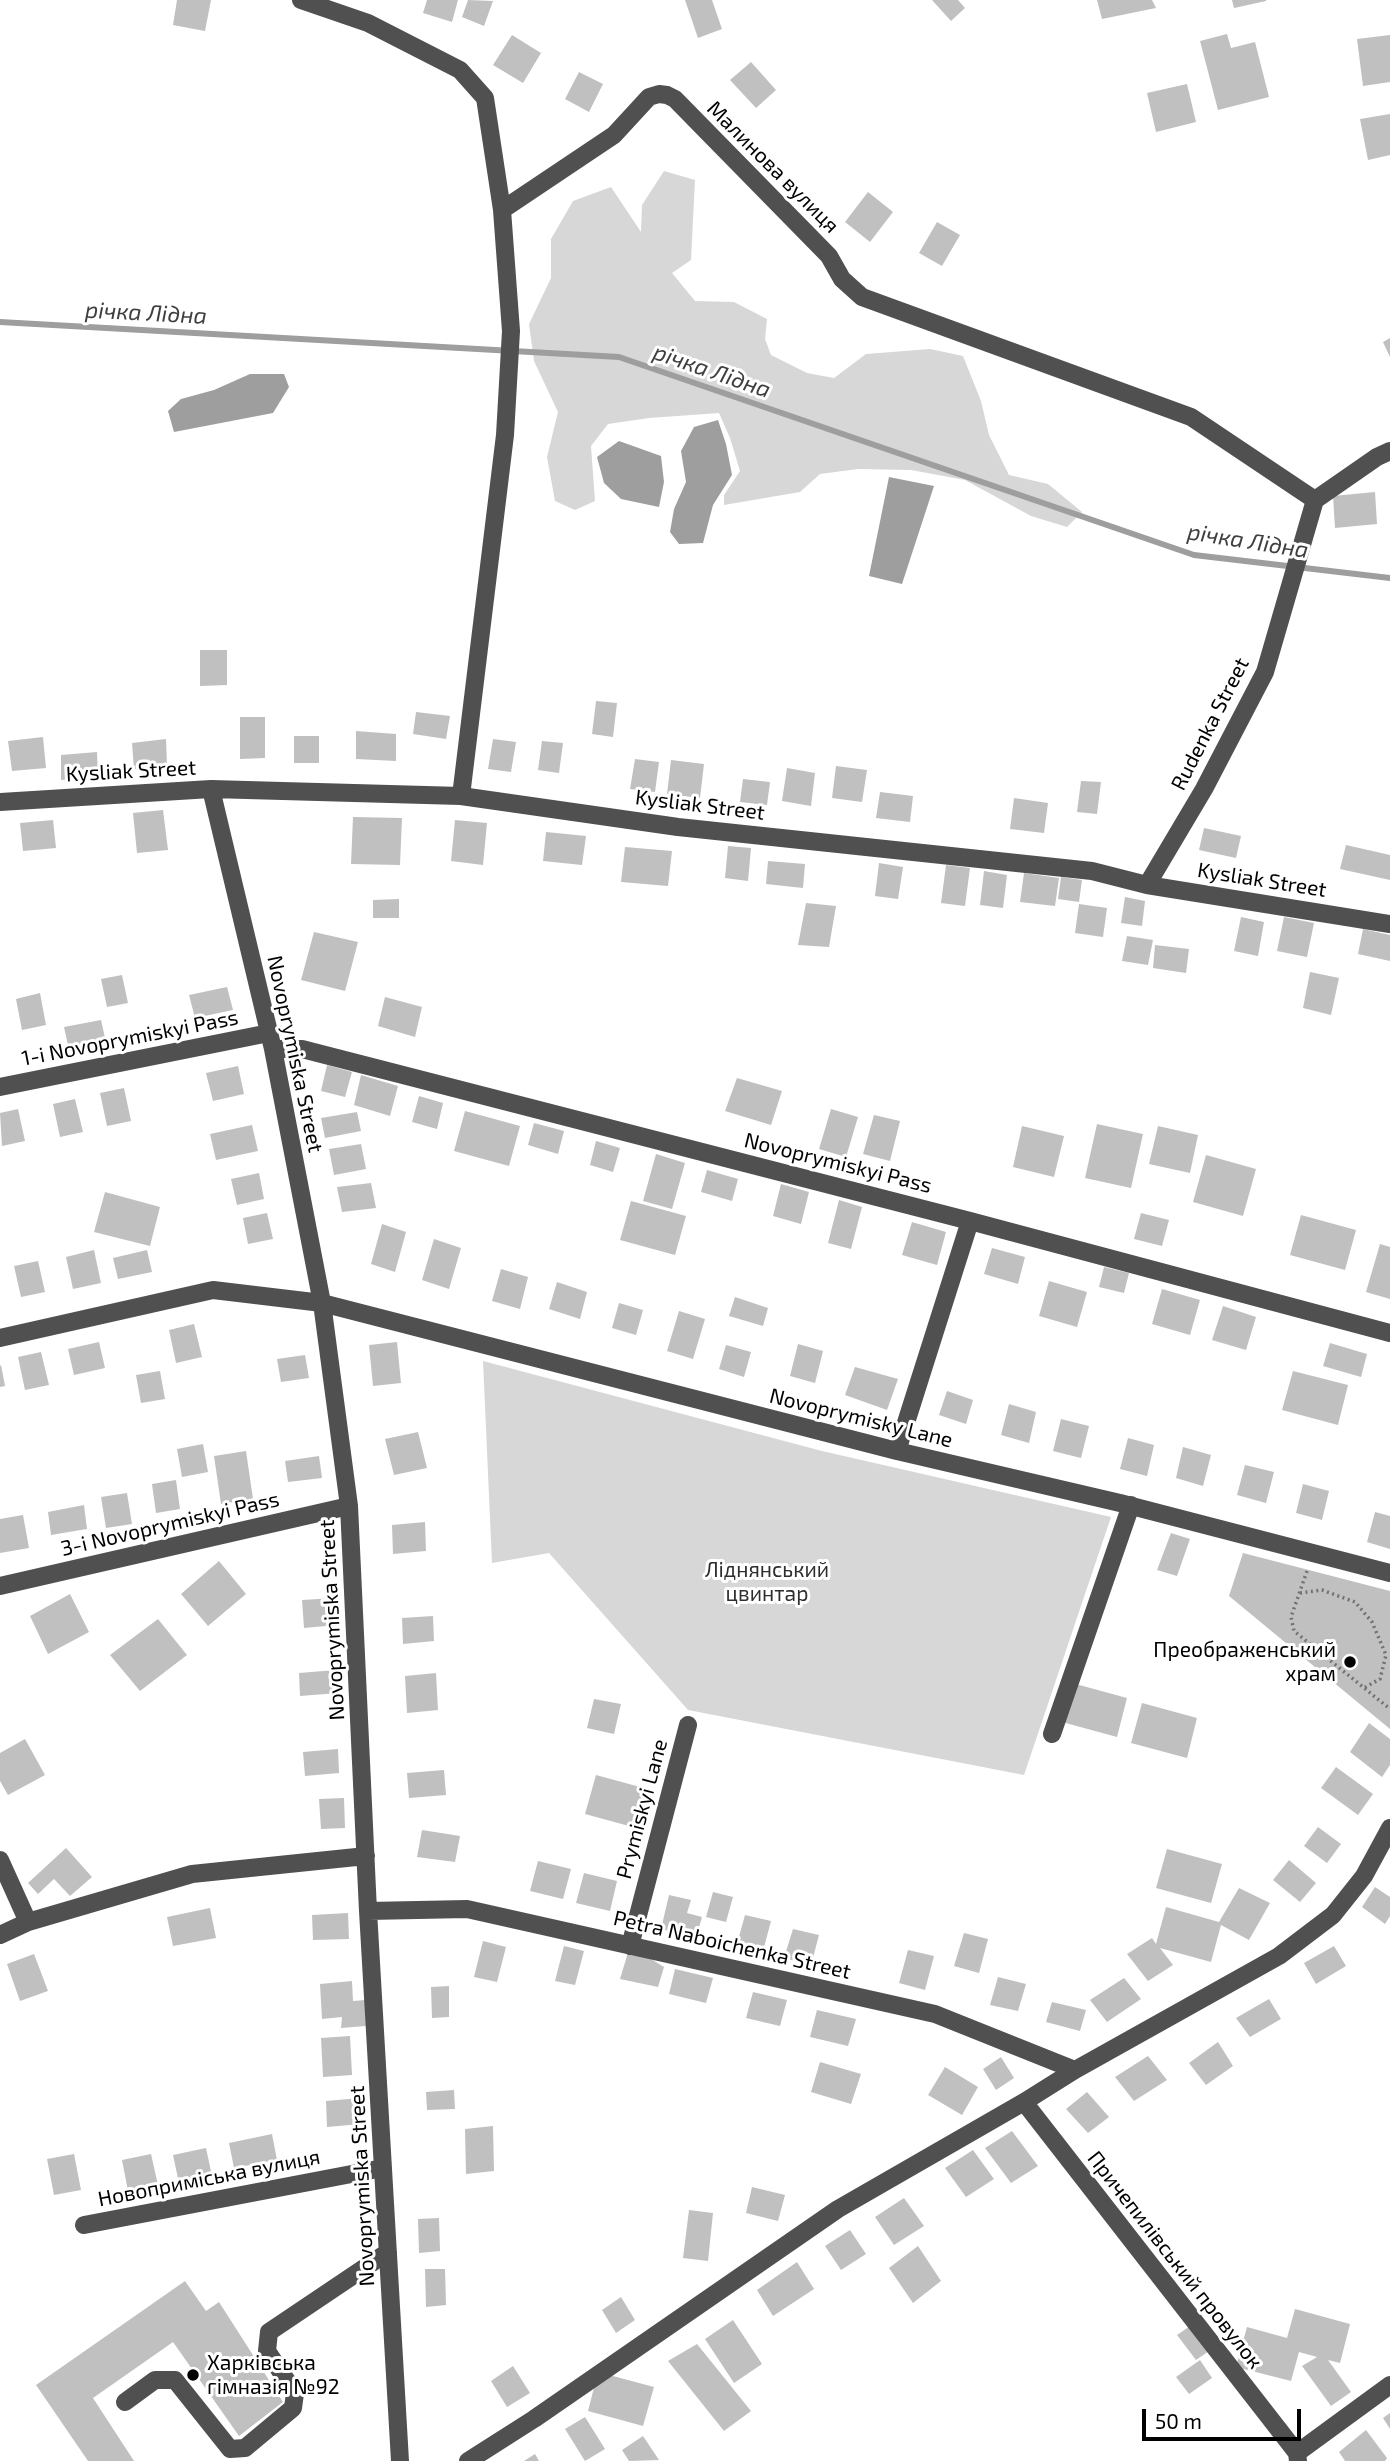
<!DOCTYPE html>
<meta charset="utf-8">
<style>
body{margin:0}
#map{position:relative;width:1390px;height:2461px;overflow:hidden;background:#fff;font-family:"Exo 2",sans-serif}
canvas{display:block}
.scale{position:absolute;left:1142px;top:2409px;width:159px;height:32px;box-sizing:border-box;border:4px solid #000;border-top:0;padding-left:9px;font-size:21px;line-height:24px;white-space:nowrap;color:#000;-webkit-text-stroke:5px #fff;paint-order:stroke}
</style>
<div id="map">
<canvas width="1390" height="2461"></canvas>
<div class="scale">50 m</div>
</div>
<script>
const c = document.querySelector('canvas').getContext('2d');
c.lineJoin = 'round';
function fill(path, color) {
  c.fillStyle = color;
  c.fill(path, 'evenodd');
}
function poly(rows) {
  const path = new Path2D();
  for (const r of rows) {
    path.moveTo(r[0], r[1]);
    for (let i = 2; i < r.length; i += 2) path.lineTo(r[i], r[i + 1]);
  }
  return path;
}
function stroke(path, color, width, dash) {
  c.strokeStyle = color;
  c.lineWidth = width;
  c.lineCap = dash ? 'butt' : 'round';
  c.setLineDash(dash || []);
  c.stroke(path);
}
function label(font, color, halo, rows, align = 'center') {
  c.font = font + ' "Exo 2",sans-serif';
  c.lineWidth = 6;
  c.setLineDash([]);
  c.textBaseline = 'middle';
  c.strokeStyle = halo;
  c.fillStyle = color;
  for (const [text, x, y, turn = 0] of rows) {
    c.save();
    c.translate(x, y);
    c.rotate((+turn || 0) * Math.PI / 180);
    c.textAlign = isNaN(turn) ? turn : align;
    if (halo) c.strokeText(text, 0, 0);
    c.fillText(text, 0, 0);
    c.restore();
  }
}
fill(poly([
 [664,171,695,180,691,260,672,273,695,301,734,302,767,319,765,339,771,355,807,373,834,378,866,354,930,349,963,356,981,401,989,435,1009,475,1048,484,1082,512,1067,527,1031,516,965,480,911,470,858,469,820,474,800,492,724,505,724,495,740,471,730,438,719,413,649,418,608,424,591,446,595,501,575,510,555,501,547,457,558,412,534,361,529,324,551,278,551,239,573,201,611,187,641,232,642,205],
 [483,1361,822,1451,1111,1517,1024,1775,688,1710,549,1553,492,1563]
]), '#d7d7d7');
fill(poly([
 [250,374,284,374,289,387,273,413,174,432,168,411,181,399,214,390],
 [718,420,726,444,732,475,713,505,703,543,679,544,670,532,674,509,686,482,681,451,694,427],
 [619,441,661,456,664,482,659,507,621,499,604,483,597,457],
 [889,477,934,486,902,584,869,576]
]), '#9e9e9e');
stroke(poly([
 [0,322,619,357,1194,555,1390,578]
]), '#9e9e9e', 6);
fill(poly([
 [177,0,211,0,205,31,173,25],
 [427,0,458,0,452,22,423,13],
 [468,0,493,1,484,26,462,17],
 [685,0,712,0,722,29,698,38],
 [932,0,958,0,965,8,951,21],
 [1097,0,1152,0,1156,8,1102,19],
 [1232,0,1266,0,1266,1,1234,8],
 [1227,34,1231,48,1255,42,1269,97,1218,110,1200,41],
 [512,35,541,53,523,83,493,65],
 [1390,35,1390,82,1363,86,1357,39],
 [751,62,776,90,756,108,730,80],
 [579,72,603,84,589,112,565,99],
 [1187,84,1196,122,1156,132,1147,93],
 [1390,114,1390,155,1368,160,1360,119],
 [868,192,893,212,870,242,845,222],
 [937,222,960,235,942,266,919,253],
 [1390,338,1390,357,1383,342],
 [1375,492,1377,524,1335,528,1333,496],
 [200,650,227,650,227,685,200,686],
 [596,701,617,703,613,737,592,734],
 [416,712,450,716,446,739,413,734],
 [240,717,265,717,265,758,240,759],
 [356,731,396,734,396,761,356,759],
 [294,736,319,736,319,763,294,763],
 [43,737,46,768,12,771,8,741],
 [166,739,167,766,134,769,132,743],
 [493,739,516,742,511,772,488,769],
 [542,741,563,743,559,773,538,770],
 [97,752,98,777,61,780,61,755],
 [635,759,659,762,655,792,630,789],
 [671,760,704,764,700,798,667,794],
 [836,766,867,770,862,802,832,798],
 [787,768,815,773,811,806,782,801],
 [743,779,770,782,767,805,740,802],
 [1081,781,1101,782,1097,814,1077,812],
 [880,792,913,796,910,822,876,818],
 [1014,798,1048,803,1044,833,1010,829],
 [163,810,168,850,137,853,133,813],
 [353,817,402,818,400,865,351,864],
 [53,820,56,848,23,851,20,823],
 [455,820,487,823,483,865,451,861],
 [1204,828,1241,836,1236,858,1199,850],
 [546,832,586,836,582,865,543,861],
 [1346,845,1390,855,1390,880,1340,869],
 [728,846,751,848,748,881,725,878],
 [625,847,672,851,668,886,621,882],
 [768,861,805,864,803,888,766,884],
 [879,863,903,867,898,899,875,896],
 [946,865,970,868,965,906,941,903],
 [984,871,1007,875,1003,908,980,905],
 [1024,873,1059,878,1055,906,1020,902],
 [1061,877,1082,880,1079,902,1058,899],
 [1125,897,1145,901,1142,926,1121,923],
 [399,899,399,918,373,918,373,900],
 [806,903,836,906,829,947,798,945],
 [1079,904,1107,908,1103,937,1075,933],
 [1241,917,1264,922,1258,956,1234,951],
 [1284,917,1314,923,1307,957,1277,951],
 [1363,929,1390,935,1390,961,1358,954],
 [314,932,358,942,345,991,301,980],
 [1127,936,1153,940,1148,965,1122,961],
 [1155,945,1189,949,1186,973,1153,968],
 [1310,972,1339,978,1331,1015,1303,1008],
 [122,975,128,1003,107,1007,101,979],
 [227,987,233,1010,195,1018,189,995],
 [40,993,46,1025,22,1030,16,999],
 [385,997,422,1007,415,1037,378,1026],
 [101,1020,106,1042,69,1050,64,1027],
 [327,1065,352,1072,345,1097,321,1091],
 [238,1066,244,1094,213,1101,206,1073],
 [361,1075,398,1086,390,1116,354,1105],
 [737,1078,782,1091,771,1125,725,1111],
 [124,1088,131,1121,107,1126,100,1093],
 [419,1096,443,1103,437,1129,412,1122],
 [75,1099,83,1132,60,1137,53,1104],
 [18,1109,25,1141,2,1146,0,1113],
 [831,1109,858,1117,846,1157,819,1149],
 [465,1111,520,1126,509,1166,454,1151],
 [357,1112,361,1131,325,1138,321,1118],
 [874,1115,900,1121,890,1161,863,1154],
 [534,1123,564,1131,558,1154,528,1145],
 [1097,1124,1143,1134,1131,1188,1085,1178],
 [252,1125,258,1151,216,1160,210,1134],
 [1022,1126,1064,1136,1054,1177,1013,1167],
 [1158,1126,1198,1135,1190,1173,1149,1164],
 [596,1141,620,1148,613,1172,590,1165],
 [361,1144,366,1169,334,1175,329,1149],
 [656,1154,685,1163,672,1209,643,1201],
 [1206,1155,1256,1169,1243,1216,1193,1202],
 [707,1170,738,1179,732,1201,701,1192],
 [259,1173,264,1199,237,1205,231,1179],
 [371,1183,376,1208,342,1212,337,1187],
 [781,1184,809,1192,801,1224,773,1216],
 [105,1192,160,1207,150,1246,94,1232],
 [839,1200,862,1207,851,1249,828,1243],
 [631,1201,686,1216,675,1255,620,1240],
 [267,1213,273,1239,248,1244,243,1218],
 [1141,1213,1169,1220,1162,1246,1134,1239],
 [1301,1215,1356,1230,1345,1270,1290,1255],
 [912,1222,946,1232,937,1265,902,1255],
 [382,1224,406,1232,395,1272,371,1264],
 [434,1239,461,1248,449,1289,422,1280],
 [1380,1244,1390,1247,1390,1299,1366,1292],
 [992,1248,1025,1257,1018,1284,984,1274],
 [94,1250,101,1283,73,1289,66,1257],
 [147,1250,152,1272,118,1279,113,1258],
 [38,1261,45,1292,21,1297,14,1266],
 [1104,1267,1129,1273,1124,1293,1099,1287],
 [501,1269,528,1277,520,1309,492,1301],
 [1049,1281,1087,1292,1077,1327,1039,1316],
 [557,1282,587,1292,580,1319,549,1309],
 [1162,1289,1200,1300,1190,1335,1152,1324],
 [735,1297,768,1308,763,1326,729,1316],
 [619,1303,643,1310,636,1335,612,1328],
 [1223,1306,1256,1317,1246,1350,1212,1340],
 [679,1311,705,1319,693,1359,667,1351],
 [194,1324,202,1357,176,1363,169,1330],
 [99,1342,105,1368,74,1375,68,1349],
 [397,1342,401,1383,373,1386,369,1345],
 [1330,1343,1367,1354,1361,1377,1323,1366],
 [798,1344,823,1351,815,1383,790,1376],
 [726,1345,751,1352,744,1377,719,1369],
 [41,1352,49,1385,25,1390,18,1357],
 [305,1355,309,1378,281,1382,277,1359],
 [1,1365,5,1386,0,1387,0,1366],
 [855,1367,898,1379,887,1410,845,1395],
 [160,1371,165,1399,141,1403,136,1375],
 [1293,1371,1348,1385,1338,1425,1282,1410],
 [947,1391,973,1400,966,1424,939,1415],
 [1009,1404,1036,1412,1029,1443,1001,1435],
 [1061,1419,1089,1426,1081,1458,1053,1451],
 [418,1432,427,1468,394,1475,385,1439],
 [1128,1438,1154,1445,1147,1476,1120,1469],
 [203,1444,208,1472,182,1477,177,1449],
 [1183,1447,1211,1455,1203,1486,1176,1478],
 [246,1451,253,1499,221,1504,214,1456],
 [319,1456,322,1478,288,1482,285,1461],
 [1245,1465,1274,1472,1266,1503,1237,1495],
 [176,1480,180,1509,156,1513,152,1484],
 [1303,1484,1329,1491,1322,1520,1296,1513],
 [127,1493,132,1524,106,1528,101,1497],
 [84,1505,87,1529,51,1535,48,1512],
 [1375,1512,1390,1516,1390,1549,1367,1542],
 [23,1515,29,1548,0,1553,0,1519],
 [425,1522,426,1551,393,1554,392,1525],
 [1171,1533,1190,1539,1177,1576,1157,1570],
 [1243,1553,1390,1591,1390,1729,1229,1596],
 [219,1561,246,1594,208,1626,181,1594],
 [70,1594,89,1632,48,1654,30,1616],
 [335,1598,337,1625,304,1628,302,1600],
 [433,1616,434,1641,403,1644,402,1618],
 [158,1619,187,1655,140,1691,110,1655],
 [336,1670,338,1693,300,1696,299,1673],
 [436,1673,438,1710,407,1713,405,1676],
 [1072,1683,1127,1698,1117,1737,1062,1722],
 [594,1699,621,1704,614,1734,587,1728],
 [1142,1703,1197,1718,1187,1758,1131,1743],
 [1369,1723,1390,1739,1390,1765,1382,1777,1350,1752],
 [25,1739,45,1775,8,1795,0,1781,0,1753],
 [338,1749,339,1773,305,1776,303,1752],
 [1336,1767,1373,1794,1358,1815,1321,1788],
 [444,1770,446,1795,409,1798,407,1773],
 [596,1775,651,1790,640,1829,585,1814],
 [344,1798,345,1828,321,1829,319,1799],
 [1318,1827,1341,1844,1327,1863,1304,1846],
 [422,1830,460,1836,455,1862,417,1857],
 [66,1848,92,1877,70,1896,54,1879,38,1894,28,1883],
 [1167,1849,1222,1864,1211,1903,1156,1888],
 [1289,1860,1316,1883,1300,1902,1273,1880],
 [538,1861,571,1869,563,1899,530,1891],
 [584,1873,617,1881,610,1911,576,1903],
 [1375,1887,1390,1897,1390,1916,1385,1924,1362,1907],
 [1239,1888,1270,1903,1249,1940,1221,1925,1211,1962,1160,1948,1173,1965,1148,1981,1127,1954,1152,1938,1156,1944,1166,1907,1219,1922],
 [713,1892,733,1897,726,1922,706,1917],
 [669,1895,691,1900,687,1913,702,1917,696,1938,661,1929],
 [210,1908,216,1938,173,1946,167,1917],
 [348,1913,349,1939,313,1940,312,1915],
 [745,1915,771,1921,763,1951,737,1944],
 [793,1929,819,1935,811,1965,784,1958],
 [964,1933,988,1939,979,1973,954,1966],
 [483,1941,506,1947,497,1982,474,1977],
 [564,1946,584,1951,575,1985,555,1981],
 [630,1946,664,1967,658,1987,620,1979],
 [1334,1946,1346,1966,1316,1984,1304,1963],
 [908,1950,934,1956,925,1990,899,1983],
 [34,1954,48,1991,20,2001,7,1964],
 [675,1969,713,1978,706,2003,669,1994],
 [998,1977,1026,1984,1018,2011,990,2005],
 [1124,1978,1141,1999,1107,2022,1090,2000],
 [352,1981,353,2001,365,2000,366,2026,341,2028,342,2017,322,2019,320,1984],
 [449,1986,449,2017,432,2018,431,1987],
 [753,1992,787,2000,780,2026,746,2018],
 [1269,1999,1281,2019,1250,2037,1236,2018],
 [1052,2002,1086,2010,1080,2031,1046,2022],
 [817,2010,856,2019,848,2046,810,2037],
 [350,2036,352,2075,323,2077,321,2038],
 [1218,2042,1233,2066,1206,2085,1189,2063],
 [1148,2056,1167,2080,1134,2101,1115,2077],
 [1001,2057,1014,2078,996,2090,983,2069],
 [820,2062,861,2074,851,2104,811,2092],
 [945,2067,978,2087,962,2115,928,2095],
 [454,2090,455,2109,427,2110,426,2092],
 [1087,2092,1109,2117,1088,2133,1066,2109],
 [360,2098,361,2124,327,2127,326,2101],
 [493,2126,494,2171,466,2174,465,2129],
 [1012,2131,1038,2166,1011,2183,985,2148],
 [272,2134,277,2160,234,2168,229,2143],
 [206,2148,212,2176,179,2183,173,2155],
 [973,2150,994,2179,966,2197,945,2168],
 [74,2154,81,2190,54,2195,47,2159],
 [151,2154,158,2185,128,2191,122,2160],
 [752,2187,785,2195,778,2221,746,2213],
 [904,2198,924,2226,894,2245,875,2217],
 [689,2210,713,2213,708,2261,683,2258],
 [439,2218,440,2251,419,2253,418,2219],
 [850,2230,866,2254,841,2270,825,2246],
 [918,2246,941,2281,913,2303,889,2268],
 [797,2262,814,2289,773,2316,757,2290],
 [425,2269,445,2269,446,2305,426,2307],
 [185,2281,206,2311,219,2302,283,2402,239,2436,173,2342,93,2398,134,2461,88,2461,36,2385],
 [621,2297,635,2320,616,2333,602,2310],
 [1295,2309,1350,2324,1340,2363,1328,2360,1351,2392,1331,2406,1302,2366,1317,2357,1299,2352,1291,2381,1236,2367,1247,2327,1287,2338],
 [733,2320,762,2364,734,2383,705,2339],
 [1193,2324,1212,2349,1196,2360,1177,2335],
 [697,2344,751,2411,724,2431,668,2361],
 [1200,2360,1212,2378,1189,2394,1176,2377],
 [513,2366,530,2393,507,2407,491,2381],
 [598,2372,654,2387,643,2426,588,2411],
 [1390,2413,1390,2429,1383,2418],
 [585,2417,605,2449,585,2461,565,2429],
 [1366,2430,1387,2458,1385,2461,1345,2461,1339,2452],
 [643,2436,659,2460,629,2461,622,2450],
 [535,2454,539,2461,524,2461]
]), '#c0c0c0');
stroke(poly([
 [1307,1571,1291,1617,1294,1631,1390,1709],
 [1300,1593,1322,1590,1355,1602,1372,1622,1386,1655,1380,1679,1364,1688]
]), '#727272', 3.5, [2, 3.5]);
stroke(poly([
 [301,0,368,23,460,70,485,98,502,210,614,135,649,97,659,94,667,95,675,99,829,256,842,279,862,297,1191,417,1315,500],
 [211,789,273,1049,322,1303,349,1506,368,1911,400,2461],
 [461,796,505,435,511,331,502,210],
 [0,802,211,789,461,796,678,827,1092,871,1147,885,1390,924],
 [1147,885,1204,789,1265,672,1315,500,1377,457,1390,451],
 [273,1049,302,1049,970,1221,1390,1333],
 [0,1087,269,1033],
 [0,1338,213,1290,322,1303,897,1451,1120,1503,1390,1573],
 [897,1451,970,1221],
 [0,1586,349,1506],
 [1052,1734,1131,1505],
 [0,1860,28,1922],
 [368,1911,467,1909,935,2014,1075,2070],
 [0,1935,28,1922,192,1874,366,1856],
 [630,1946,688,1725],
 [1024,2102,1297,2453,1298,2461],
 [84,2225,383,2168],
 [125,2402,155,2380,175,2380,230,2449,245,2448,293,2408,295,2393,267,2351,269,2332,388,2252],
 [1297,2453,1390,2385],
 [468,2461,534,2419,838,2209,1024,2102,1075,2070,1279,1956,1333,1915,1364,1876,1390,1828]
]), '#505050', 18);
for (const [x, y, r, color] of [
 [1350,1662,7,"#000"],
 [193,2375,7,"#000"]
]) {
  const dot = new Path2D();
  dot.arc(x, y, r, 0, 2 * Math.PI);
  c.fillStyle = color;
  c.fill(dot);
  stroke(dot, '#fff', 2.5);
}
label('21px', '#000', '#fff', [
 ["Малинова вулиця",773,167,45],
 ["Rudenka Street",1210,724,-63],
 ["Kysliak Street",131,771,-3],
 ["Kysliak Street",700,805,7],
 ["Kysliak Street",1262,880,9],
 ["1-i Novoprymiskyi Pass",130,1038,-11],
 ["Novoprymiska Street",295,1054,78],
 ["Novoprymiskyi Pass",838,1163,14],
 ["Novoprymisky Lane",861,1418,14],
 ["3-i Novoprymiskyi Pass",170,1524,-13],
 ["Novoprymiska Street",332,1620,-93],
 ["Prymiskyi Lane",642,1809,-75],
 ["Petra Naboichenka Street",732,1945,13],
 ["Новоприміська вулиця",209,2178,-11],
 ["Novoprymiska Street",362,2186,-93],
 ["Причепилівський провулок",1175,2260,52]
]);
label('21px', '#2e2e2e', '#fff', [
 ["Ліднянський",767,1570],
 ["цвинтар",767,1594]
]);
label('21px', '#000', '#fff', [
 ["Преображенський",1336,1650],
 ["храм",1336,1674],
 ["Харківська",207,2363,"left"],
 ["гімназія №92",207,2387,"left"]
], 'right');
label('italic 23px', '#3f3f3f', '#fff', [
 ["річка Лідна",146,313,3],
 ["річка Лідна",712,371,19],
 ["річка Лідна",1248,541,9]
]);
</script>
